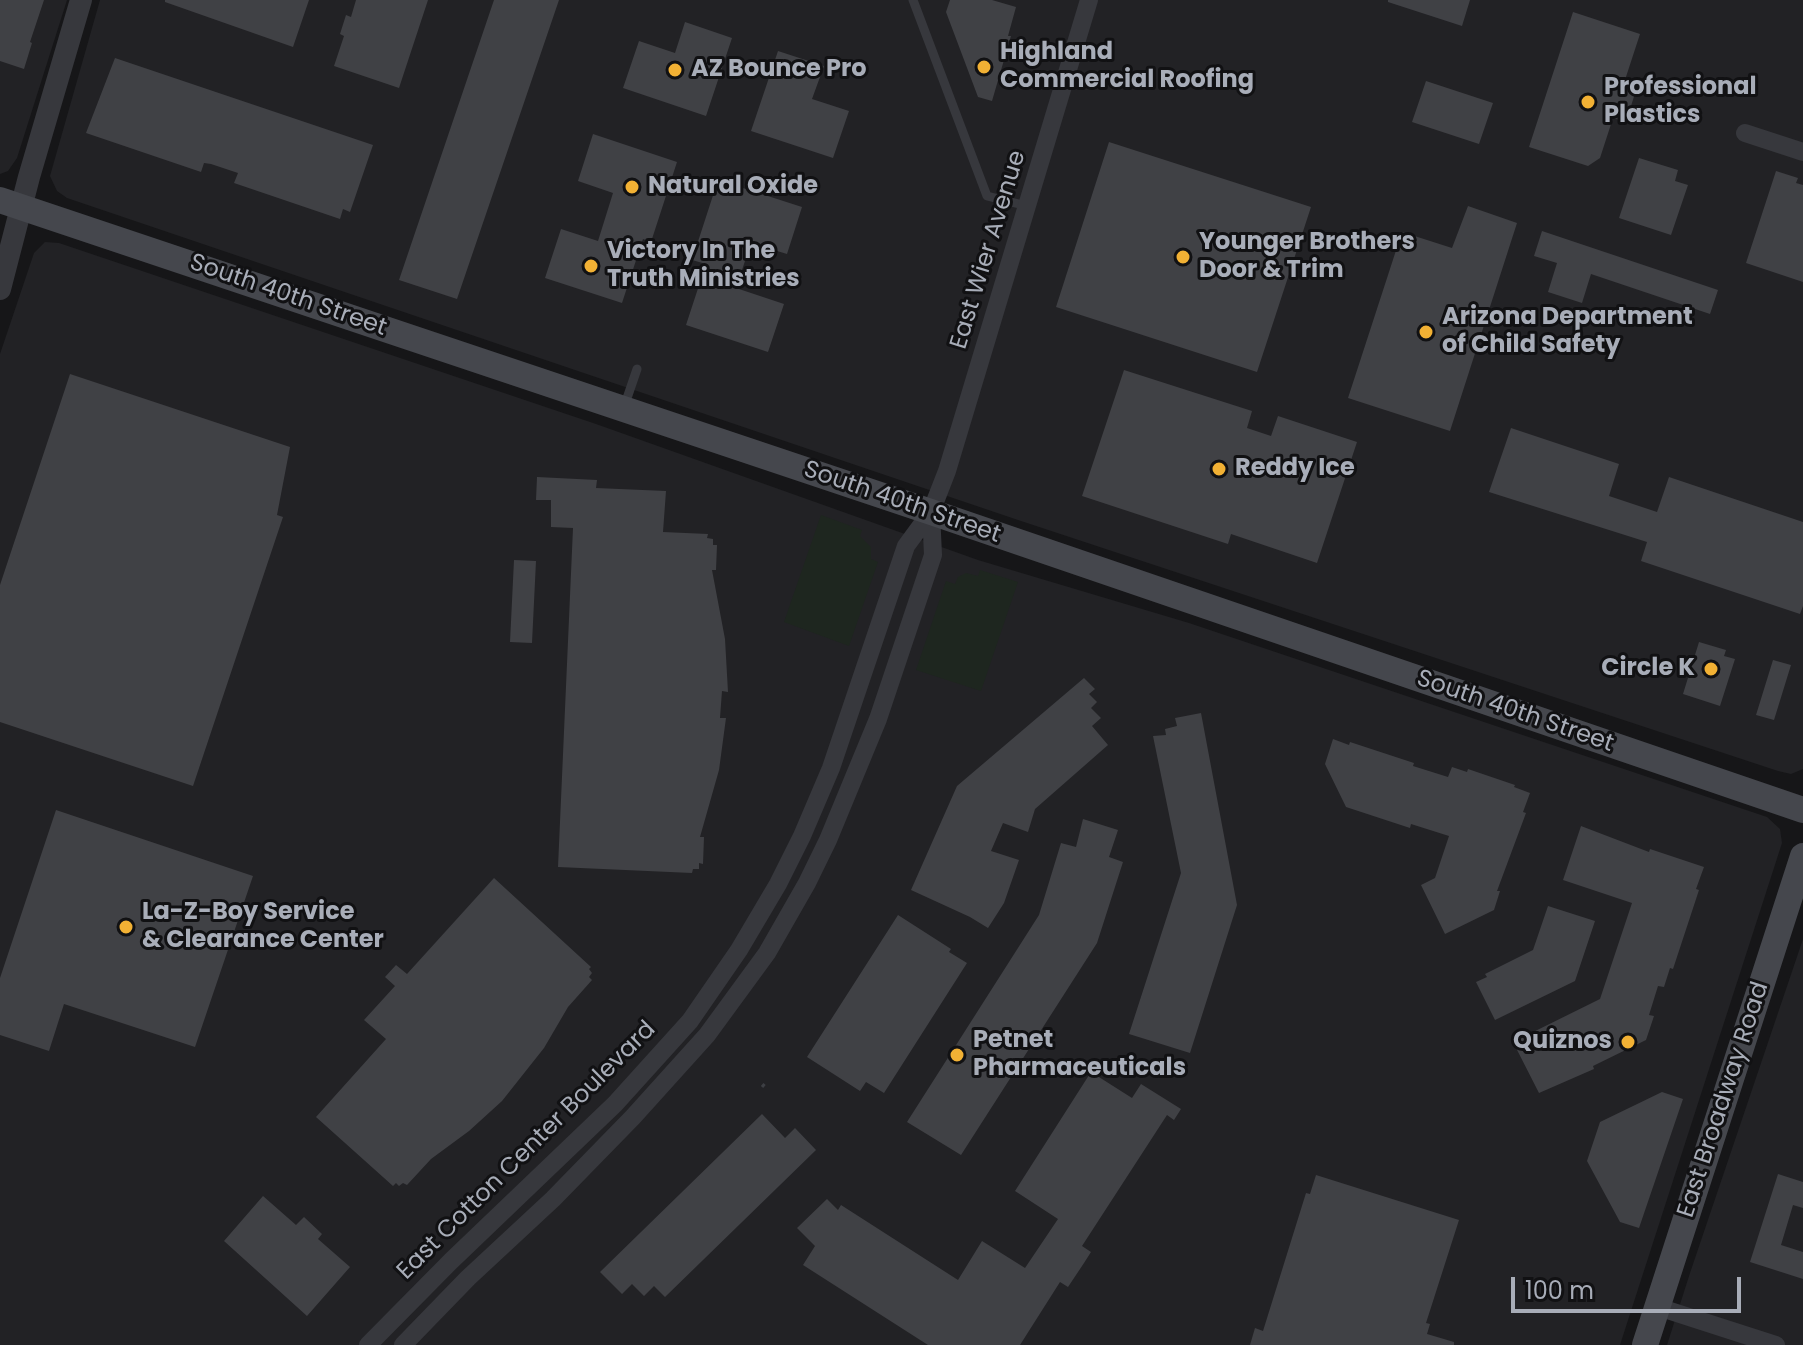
<!DOCTYPE html>
<style>
body{margin:0}
#map{position:relative;width:1803px;height:1345px;overflow:hidden;background:#161618;font-family:Poppins,sans-serif}
canvas{display:block}
.scale{position:absolute;left:1511px;top:1277px;width:230px;height:36px;box-sizing:border-box;border:4px solid #a8adb8;border-top:0;padding-left:10px;font-size:24px;line-height:28px;white-space:nowrap;color:#a8adb8;-webkit-text-stroke:6px #111113;paint-order:stroke}
</style>
<div id="map">
<canvas width="1803" height="1345"></canvas>
<div class="scale">100 m</div>
</div>
<script>
const c = document.querySelector('canvas').getContext('2d');
c.lineJoin = 'round';
function fill(path, color) {
  c.fillStyle = color;
  c.fill(path, 'evenodd');
}
function poly(rows) {
  const path = new Path2D();
  for (const r of rows) {
    path.moveTo(r[0], r[1]);
    for (let i = 2; i < r.length; i += 2) path.lineTo(r[i], r[i + 1]);
  }
  return path;
}
function stroke(path, color, width, dash) {
  c.strokeStyle = color;
  c.lineWidth = width;
  c.lineCap = dash ? 'butt' : 'round';
  c.setLineDash(dash || []);
  c.stroke(path);
}
function label(font, color, halo, rows, align = 'center') {
  c.font = font + ' Poppins,sans-serif';
  c.lineWidth = 6;
  c.setLineDash([]);
  c.textBaseline = 'middle';
  c.strokeStyle = halo;
  c.fillStyle = color;
  for (const [text, x, y, turn = 0] of rows) {
    c.save();
    c.translate(x, y);
    c.rotate((+turn || 0) * Math.PI / 180);
    c.textAlign = isNaN(turn) ? turn : align;
    if (halo) c.strokeText(text, 0, 0);
    c.fillText(text, 0, 0);
    c.restore();
  }
}
fill(poly([
 [0,0,67,0,17,158,8,171,0,174],
 [100,0,1803,0,1803,769,1791,774,1778,771,1018,520,67,198,57,191,50,176],
 [45,242,59,243,596,424,978,560,1189,623,1767,817,1780,829,1782,843,1620,1345,0,1345,0,354,34,253],
 [1803,939,1803,1345,1667,1345,1690,1273]
]), '#222225');
fill(poly([
 [821,515,862,530,860,536,871,547,871,559,878,562,849,646,784,622],
 [980,570,1018,582,981,691,916,670,946,581,955,584,958,577,966,573,978,576]
]), '#1e261f');
fill(poly([
 [0,0,44,0,30,42,32,43,24,69,0,61],
 [165,0,309,0,293,47,165,2],
 [356,0,428,0,399,88,334,66,344,36,340,34,346,15,351,17],
 [494,0,559,0,457,299,399,280],
 [950,0,992,0,1016,7,1008,36,1011,36,992,101,978,97,946,12],
 [1388,0,1470,0,1462,26,1388,2],
 [1573,12,1640,34,1624,83,1637,87,1626,122,1613,118,1600,158,1588,166,1529,147],
 [685,22,732,38,706,116,623,88,639,41,675,53],
 [778,51,824,66,812,99,849,111,833,158,751,131],
 [115,58,373,145,350,212,343,209,340,219,234,183,238,173,211,164,204,163,201,172,86,133],
 [1426,81,1493,103,1479,144,1412,122],
 [593,134,677,162,651,242,643,239,622,303,545,278,561,229,598,241,613,193,578,181],
 [1109,142,1311,207,1257,372,1056,307],
 [1639,158,1678,170,1675,181,1688,185,1671,235,1619,218],
 [1776,171,1798,178,1796,183,1803,185,1803,282,1746,263],
 [718,180,802,207,787,254,751,243,736,288,784,304,768,352,686,325,706,264,692,260],
 [1468,206,1517,223,1450,431,1348,398,1402,232,1452,248],
 [1542,231,1718,290,1710,314,1591,274,1582,303,1548,292,1557,263,1534,256],
 [1124,370,1252,411,1247,428,1271,436,1278,416,1357,442,1317,563,1231,534,1228,544,1082,496],
 [70,374,290,447,277,515,283,517,193,786,0,722,0,585],
 [1511,428,1619,464,1609,496,1657,512,1669,477,1803,522,1803,606,1800,614,1641,561,1647,542,1489,492],
 [537,477,597,480,596,488,666,491,663,532,708,534,707,538,713,539,713,545,717,545,716,570,712,570,725,639,728,692,722,691,720,718,726,718,719,770,700,837,704,837,703,864,699,863,699,869,693,869,692,873,558,867,573,528,551,527,551,500,536,500],
 [514,560,536,561,532,643,510,642],
 [1699,642,1726,650,1724,656,1735,659,1720,706,1683,694],
 [1773,660,1791,665,1774,720,1756,715],
 [1084,678,1095,689,1089,694,1097,702,1091,708,1101,718,1092,726,1108,745,1035,809,1028,832,1003,823,991,851,1019,860,1004,903,988,928,970,917,911,890,957,786],
 [1201,713,1237,905,1190,1053,1129,1034,1181,873,1153,736,1166,735,1165,729,1177,726,1175,718],
 [1333,739,1349,745,1350,742,1414,763,1413,766,1448,777,1452,767,1467,772,1468,769,1515,785,1514,787,1530,793,1523,812,1526,813,1497,891,1500,891,1494,910,1445,934,1421,885,1435,878,1449,836,1411,824,1410,828,1346,807,1325,764],
 [56,810,253,876,195,1047,64,1004,49,1051,0,1035,0,978],
 [1083,819,1118,830,1109,857,1123,862,1097,943,961,1155,907,1122,1039,915,1061,843,1076,847],
 [1581,826,1649,852,1650,849,1704,867,1696,889,1699,890,1673,969,1670,968,1664,987,1658,986,1649,1015,1654,1016,1646,1040,1593,1066,1594,1069,1539,1093,1513,1042,1600,999,1632,903,1563,880],
 [494,878,591,967,589,969,592,973,589,977,592,980,568,1007,544,1048,502,1101,469,1131,431,1159,407,1185,403,1183,399,1186,396,1183,393,1186,316,1117,386,1039,364,1020,395,986,385,977,396,965,407,974],
 [1548,906,1595,921,1575,981,1495,1020,1476,982,1487,977,1485,974,1533,950],
 [898,915,951,949,949,952,967,963,884,1093,866,1082,860,1091,807,1057],
 [1091,1072,1132,1098,1141,1084,1181,1109,1174,1120,1167,1115,1082,1246,1091,1252,1084,1263,1068,1287,1060,1282,1020,1345,928,1345,803,1265,815,1246,797,1228,827,1199,838,1210,841,1205,958,1280,982,1241,1025,1268,1058,1219,1015,1191],
 [1662,1092,1683,1099,1639,1228,1620,1222,1587,1161,1600,1122],
 [762,1114,785,1138,795,1128,816,1150,665,1297,654,1286,644,1296,632,1284,622,1294,600,1272],
 [1778,1174,1803,1182,1803,1208,1793,1205,1781,1245,1803,1252,1803,1279,1750,1262],
 [1316,1175,1459,1220,1426,1323,1430,1324,1427,1334,1454,1342,1454,1345,1250,1345,1255,1328,1263,1331,1306,1193,1310,1194],
 [263,1196,296,1225,304,1217,322,1234,318,1239,350,1267,307,1316,224,1241]
]), '#404145');
stroke(poly([
 [762,1087,767,1081]
]), '#3d3f44', 3, [4, 6]);
stroke(poly([
 [913,0,987,196,1027,206],
 [624,407,637,369]
]), '#37383d', 9);
stroke(poly([
 [1745,133,1803,152],
 [1658,1307,1776,1345],
 [368,1345,451,1261,615,1104,690,1021,739,950,778,884,802,836,831,768,906,546,931,512,947,471,1089,0],
 [403,1345,468,1278,553,1199,633,1117,707,1035,767,953,807,883,828,840,878,719,933,555,931,512]
]), '#37383d', 18);
stroke(poly([
 [0,289,29,177,81,0]
]), '#37383d', 22);
stroke(poly([
 [0,200,931,512,1803,810],
 [1645,1345,1803,856]
]), '#45474d', 26);
for (const [x, y, r, color] of [
 [984,67,8,"#f2b134"],
 [675,70,8,"#f2b134"],
 [1588,102,8,"#f2b134"],
 [632,187,8,"#f2b134"],
 [1183,257,8,"#f2b134"],
 [591,266,8,"#f2b134"],
 [1426,332,8,"#f2b134"],
 [1219,469,8,"#f2b134"],
 [1711,669,8,"#f2b134"],
 [126,927,8,"#f2b134"],
 [1628,1042,8,"#f2b134"],
 [957,1055,8,"#f2b134"]
]) {
  const dot = new Path2D();
  dot.arc(x, y, r, 0, 2 * Math.PI);
  c.fillStyle = color;
  c.fill(dot);
  stroke(dot, '#111113', 3);
}
label('bold 24px', '#a8adb8', '#111113', [
 ["Highland",1000,53],
 ["Commercial Roofing",1000,81],
 ["AZ Bounce Pro",691,70],
 ["Professional",1604,88],
 ["Plastics",1604,116],
 ["Natural Oxide",648,187],
 ["Younger Brothers",1199,243],
 ["Door & Trim",1199,271],
 ["Victory In The",607,252],
 ["Truth Ministries",607,280],
 ["Arizona Department",1442,318],
 ["of Child Safety",1442,346],
 ["Reddy Ice",1235,469],
 ["Circle K",1695,669,"right"],
 ["La-Z-Boy Service",142,913],
 ["& Clearance Center",142,941],
 ["Petnet",973,1041],
 ["Pharmaceuticals",973,1069],
 ["Quiznos",1612,1042,"right"]
], 'left');
label('24px', '#a8adb8', '#111113', [
 ["East Wier Avenue",989,250,-73],
 ["South 40th Street",288,296,19],
 ["South 40th Street",902,503,19],
 ["South 40th Street",1515,712,19],
 ["East Broadway Road",1724,1100,-72],
 ["East Cotton Center Boulevard",527,1151,-45]
]);
</script>
